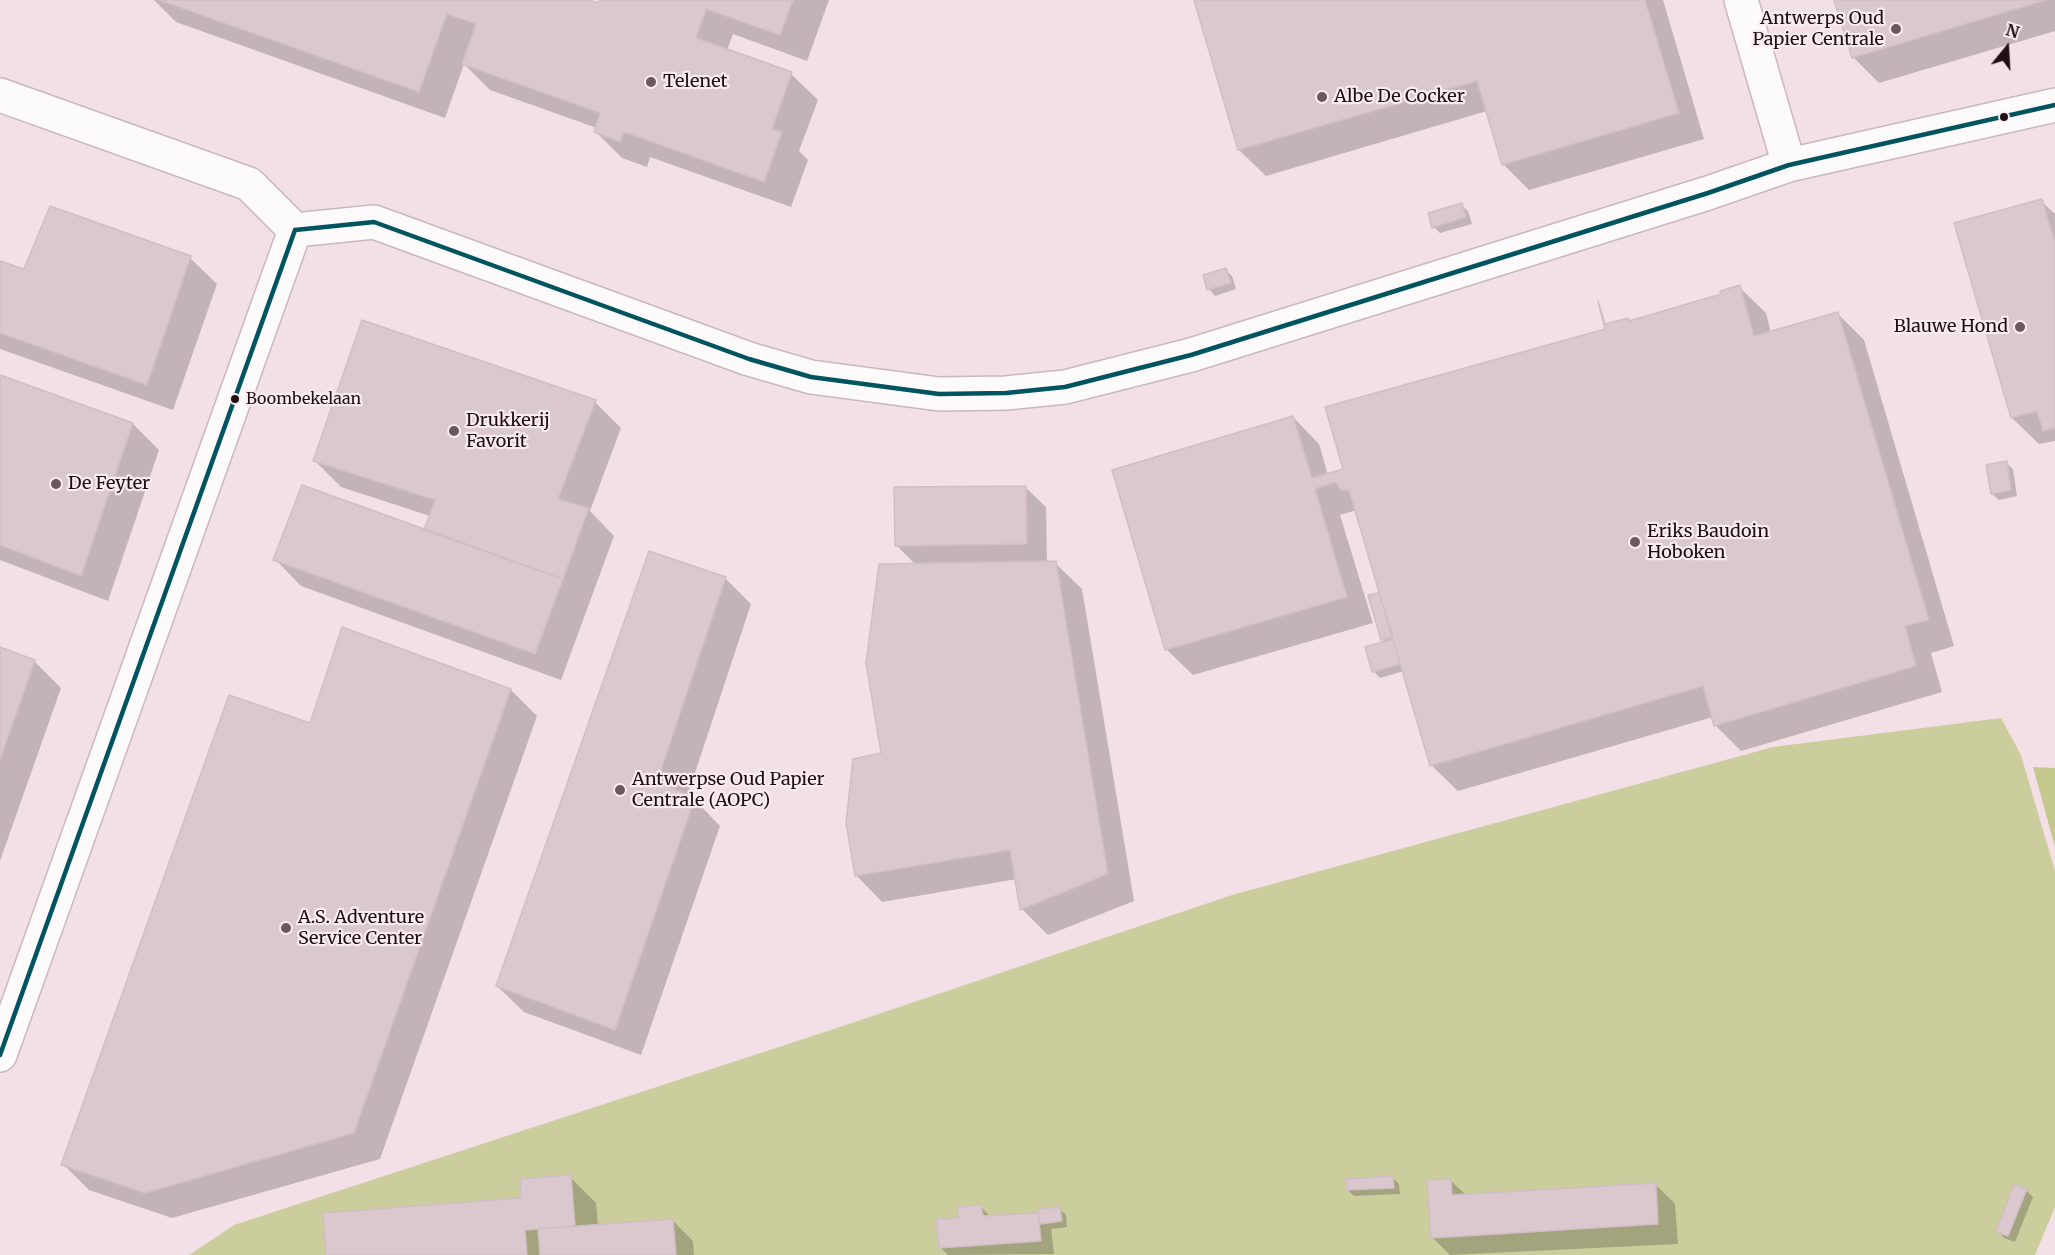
<!DOCTYPE html>
<style>
body{margin:0}
#map{position:relative;width:2055px;height:1255px;overflow:hidden;background:#f2e0e6;font-family:Merriweather,serif}
canvas{display:block}
.north{position:absolute;left:1977px;top:18px;width:60px;height:60px;-webkit-text-stroke:4px #f8ecef;paint-order:stroke;rotate:18deg;font-size:16px;font-weight:700;line-height:24px;text-align:center;color:#200e14}
.north::after{content:'';display:block;margin:auto;width:21px;height:27px;background:#200e14;clip-path:polygon(50% 0,100% 100%,50% 72%,0 100%)}
</style>
<div id="map">
<canvas width="2055" height="1255"></canvas>
<div class="north">N</div>
</div>
<script>
const c = document.querySelector('canvas').getContext('2d');
c.lineJoin = 'round';
function fill(path, color) {
  c.fillStyle = color;
  c.fill(path, 'evenodd');
}
function poly(rows) {
  const path = new Path2D();
  for (const r of rows) {
    path.moveTo(r[0], r[1]);
    for (let i = 2; i < r.length; i += 2) path.lineTo(r[i], r[i + 1]);
  }
  return path;
}
function stroke(path, color, width, dash) {
  c.strokeStyle = color;
  c.lineWidth = width;
  c.lineCap = dash ? 'butt' : 'round';
  c.setLineDash(dash || []);
  c.stroke(path);
}
function label(font, color, halo, rows, align = 'center') {
  c.font = font + ' Merriweather,serif';
  c.lineWidth = 4.5;
  c.setLineDash([]);
  c.textBaseline = 'middle';
  c.strokeStyle = halo;
  c.fillStyle = color;
  for (const [text, x, y, turn = 0] of rows) {
    c.save();
    c.translate(x, y);
    c.rotate((+turn || 0) * Math.PI / 180);
    c.textAlign = isNaN(turn) ? turn : align;
    if (halo) c.strokeText(text, 0, 0);
    c.fillText(text, 0, 0);
    c.restore();
  }
}
fill(poly([
 [2001,718,2021,755,2055,871,2055,1207,2035,1255,189,1255,234,1225,831,1030,1232,895,1773,747]
]), '#cccd9d');
fill(poly([
 [2033,767,2055,768,2055,847]
]), '#c5c88d');
fill(poly([
 [154,0,584,0,599,5,600,0,829,0,807,61,733,34,727,50,791,74,818,100,799,151,808,160,791,207,650,157,647,167,622,158,596,132,597,128,490,90,464,64,445,118,176,22],
 [1195,0,1663,0,1704,139,1529,190,1503,164,1487,111,1266,176,1239,150],
 [1835,0,2055,0,2055,31,1879,83,1853,57],
 [2041,201,2055,214,2055,441,2039,444,2012,418],
 [1461,205,1468,211,1472,224,1440,233,1434,227],
 [50,208,190,258,217,284,173,410,0,349,0,262,25,271],
 [1226,270,1232,276,1236,289,1215,296,1209,289],
 [1739,287,1766,313,1771,333,1838,314,1864,340,1954,646,1931,653,1942,692,1741,751,1715,725,1713,717,1458,791,1431,765,1404,671,1380,678,1373,671,1386,643,1382,639,1379,594,1382,598,1357,510,1340,515,1373,623,1193,675,1166,649,1293,417,1319,444,1328,475,1345,470,1630,323,1723,295],
 [0,377,133,424,159,450,108,601,0,560],
 [595,402,621,428,590,511,614,536,561,680,301,586,275,559,425,532,430,516,341,487,315,461],
 [2006,463,2013,469,2017,496,1999,500,1992,494],
 [1025,487,1046,507,1047,563,1055,563,1082,589,1134,901,1048,935,1022,909,1017,879,882,902,856,875,882,755,916,565,896,545],
 [725,578,751,604,687,797,694,799,720,826,641,1055,524,1012,497,986],
 [0,649,34,661,61,688,0,861],
 [511,690,537,716,380,1159,172,1218,89,1190,63,1164,311,725],
 [570,1177,596,1203,598,1226,673,1221,693,1241,694,1255,328,1255,523,1199],
 [1392,1177,1399,1184,1400,1194,1354,1196,1348,1190],
 [1450,1180,1466,1195,1655,1184,1675,1204,1678,1244,1450,1255,1432,1237],
 [2026,1190,2033,1197,2015,1242,2004,1238,1998,1231],
 [981,1207,991,1217,1038,1214,1041,1217,1059,1208,1066,1215,1067,1227,1051,1229,1054,1254,948,1255,940,1247,960,1219]
]), '#0003');
const building = poly([
 [159,0,589,0,598,3,599,0,793,0,780,35,706,9,696,38,792,72,772,129,782,132,764,182,624,132,620,142,594,132,600,113,462,64,476,24,447,14,419,92,159,0],
 [1194,0,1645,0,1679,113,1502,165,1477,81,1238,150,1194,0],
 [1834,0,2046,0,1852,58,1834,0],
 [2042,199,2055,243,2055,428,2043,431,2037,411,2011,418,1954,223,2042,199],
 [1462,203,1466,217,1432,228,1428,213,1462,203],
 [50,206,191,256,147,385,0,333,0,261,24,269,50,206],
 [1226,268,1231,283,1207,290,1203,275,1226,268],
 [1740,285,1754,336,1838,312,1929,620,1905,626,1916,666,1714,726,1703,686,1430,766,1349,490,1340,490,1336,482,1315,489,1347,597,1165,650,1112,470,1293,416,1312,478,1343,469,1325,407,1605,329,1598,301,1605,324,1628,318,1629,321,1721,294,1720,291,1740,285],
 [362,320,596,400,558,499,589,508,563,579,424,530,435,500,313,461,362,320],
 [0,375,133,423,81,576,0,545,0,375],
 [2007,461,2011,490,1991,494,1986,465,2007,461],
 [302,485,563,579,535,654,273,560,302,485],
 [1026,486,1027,544,895,546,894,487,1026,486],
 [649,551,726,577,657,782,695,798,615,1030,496,986,649,551],
 [1056,561,1108,874,1020,910,1010,850,855,876,846,823,853,759,881,753,866,663,879,564,1056,561],
 [1379,593,1393,637,1381,640,1368,595,1379,593],
 [342,627,511,689,354,1133,145,1193,61,1165,229,695,310,723,342,627],
 [1393,639,1400,664,1372,672,1365,647,1393,639],
 [0,647,35,660,0,760,0,647],
 [571,1175,575,1226,525,1230,527,1255,326,1255,323,1213,521,1198,520,1179,571,1175],
 [1393,1176,1394,1188,1346,1190,1346,1179,1393,1176],
 [1451,1179,1452,1195,1656,1183,1658,1224,1431,1238,1427,1180,1451,1179],
 [2014,1184,2027,1189,2008,1236,1996,1232,2014,1184],
 [981,1205,983,1216,1038,1213,1041,1241,939,1248,936,1219,958,1218,958,1207,981,1205],
 [1060,1207,1062,1221,1040,1224,1038,1209,1060,1207],
 [673,1219,676,1255,540,1255,538,1229,673,1219]
]);
fill(building, '#dac8ce');
stroke(building, '#d0bec4', 1.5);
const minor = poly([
 [1741,0,1789,165],
 [0,95,249,184,295,230],
 [295,230,374,222,749,359,811,377,939,394,1006,393,1065,387,1191,355,1708,193,1789,165,2055,105],
 [0,1055,295,230]
]);
stroke(minor, '#c9b8bd', 36);
stroke(minor, '#fdfafb', 33);
stroke(poly([
 [295,230,374,222,749,359,811,377,939,394,1006,393,1065,387,1191,355,1708,193,1789,165,2055,105],
 [0,1055,295,230]
]), '#005460', 4.5);
for (const [x, y, r, color] of [
 [1896,29,6,"#6a585e"],
 [651,82,6,"#6a585e"],
 [1322,97,6,"#6a585e"],
 [2004,117,5,"#200e14"],
 [2020,327,6,"#6a585e"],
 [235,399,5,"#200e14"],
 [454,431,6,"#6a585e"],
 [56,484,6,"#6a585e"],
 [1635,542,6,"#6a585e"],
 [620,790,6,"#6a585e"],
 [286,928,6,"#6a585e"]
]) {
  const dot = new Path2D();
  dot.arc(x, y, r, 0, 2 * Math.PI);
  c.fillStyle = color;
  c.fill(dot);
  stroke(dot, '#f8ecef', 2);
}
label('16px', '#200e14', '#f8ecef', [
 ["Boombekelaan",246,399]
], 'left');
label('18px', '#200e14', '#f8ecef', [
 ["Antwerps Oud",1884,19,"right"],
 ["Papier Centrale",1884,40,"right"],
 ["Telenet",663,82],
 ["Albe De Cocker",1334,97],
 ["Blauwe Hond",2008,327,"right"],
 ["Drukkerij",466,421],
 ["Favorit",466,442],
 ["De Feyter",68,484],
 ["Eriks Baudoin",1647,532],
 ["Hoboken",1647,553],
 ["Antwerpse Oud Papier",632,780],
 ["Centrale (AOPC)",632,801],
 ["A.S. Adventure",298,918],
 ["Service Center",298,939]
], 'left');
</script>
